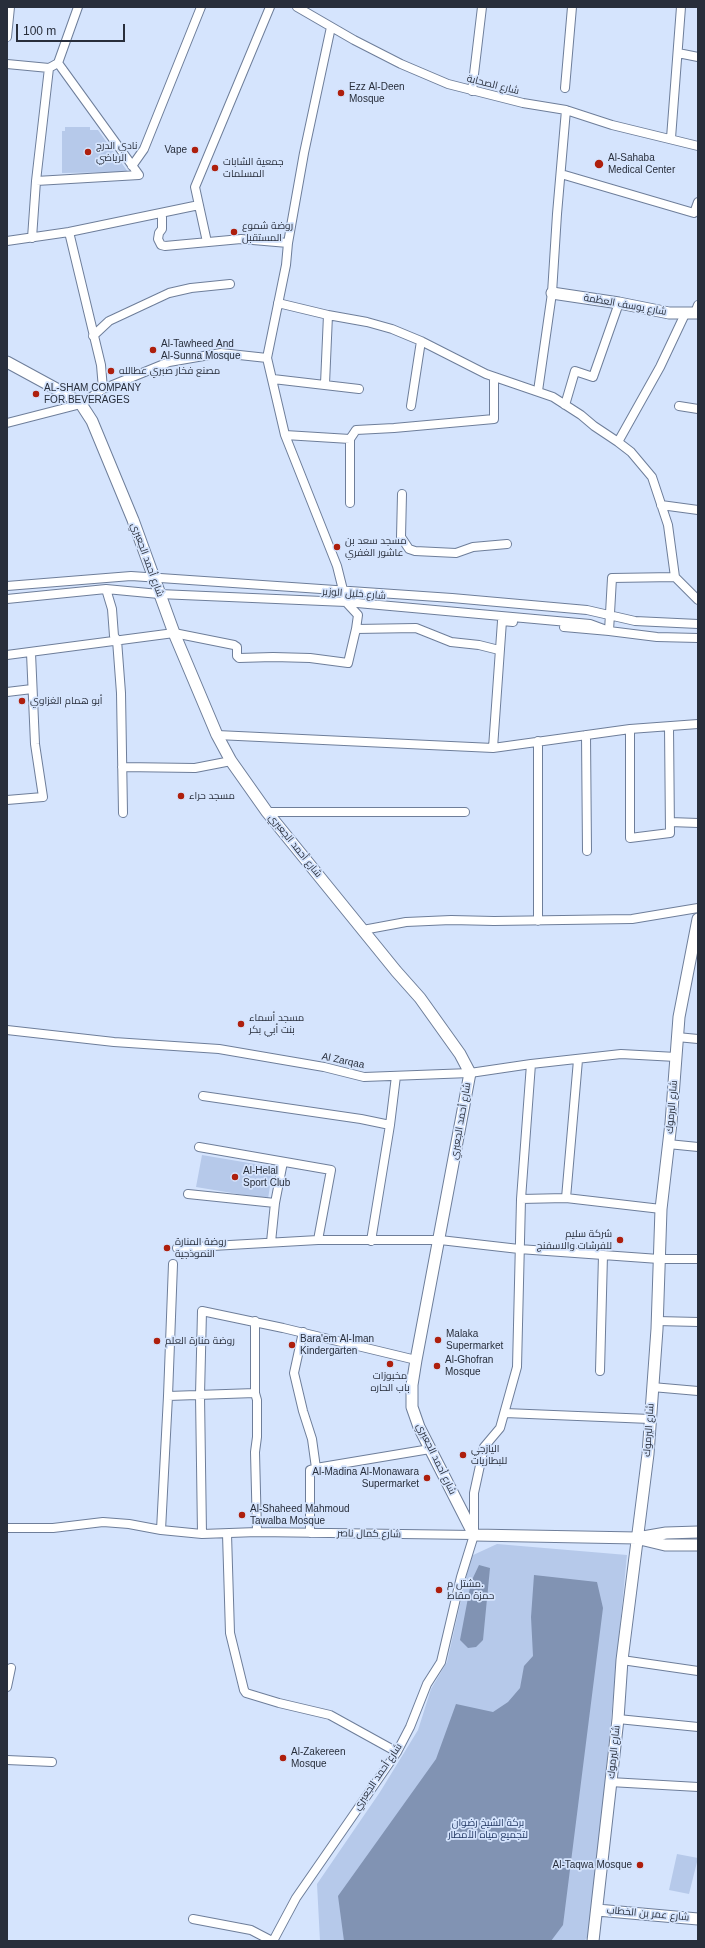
<!DOCTYPE html>
<meta charset="utf-8">
<style>
body{margin:0}
#map{position:relative;width:705px;height:1948px;overflow:hidden;background:#d5e4fd;font-family:Arial,sans-serif}
canvas{display:block}
.frame{position:absolute;inset:0;border:8px solid #282e3b;pointer-events:none}
.scale{position:absolute;left:16px;top:24px;width:109px;height:18px;box-sizing:border-box;border:2px solid #282e3b;border-top:0;padding-left:5px;font-size:12px;line-height:14px;white-space:nowrap;color:#282e3b;-webkit-text-stroke:3px #d5e4fd;paint-order:stroke}
</style>
<div id="map">
<canvas width="705" height="1948"></canvas>
<div class="frame"></div>
<div class="scale">100 m</div>
</div>
<script>
const c = document.querySelector('canvas').getContext('2d');
c.lineJoin = 'round';
function fill(path, color) {
  c.fillStyle = color;
  c.fill(path, 'evenodd');
}
function poly(rows) {
  const path = new Path2D();
  for (const r of rows) {
    path.moveTo(r[0], r[1]);
    for (let i = 2; i < r.length; i += 2) path.lineTo(r[i], r[i + 1]);
  }
  return path;
}
function stroke(path, color, width, dash) {
  c.strokeStyle = color;
  c.lineWidth = width;
  c.lineCap = dash ? 'butt' : 'round';
  c.setLineDash(dash || []);
  c.stroke(path);
}
function label(font, color, halo, rows, align = 'center') {
  c.font = font + ' Arial,Cairo,sans-serif';
  c.lineWidth = 3.5;
  c.setLineDash([]);
  c.textBaseline = 'middle';
  c.strokeStyle = halo;
  c.fillStyle = color;
  for (const [text, x, y, turn = 0] of rows) {
    c.save();
    c.translate(x, y);
    c.rotate((+turn || 0) * Math.PI / 180);
    c.textAlign = isNaN(turn) ? turn : align;
    if (halo) c.strokeText(text, 0, 0);
    c.fillText(text, 0, 0);
    c.restore();
  }
}
fill(poly([
 [65,127,90,127,90,130,98,130,128,172,62,173,62,131,65,131],
 [202,1155,273,1167,268,1199,196,1187],
 [497,1544,627,1555,590,1935,584,1941,320,1941,317,1884,380,1792,418,1730,431,1689,447,1662,471,1556],
 [677,1854,698,1858,689,1894,669,1890]
]), '#b6c9ea');
fill(poly([
 [479,1565,490,1568,483,1640,476,1647,468,1648,460,1640,471,1582],
 [534,1575,597,1582,603,1608,563,1925,551,1941,344,1941,338,1896,436,1759,456,1704,493,1712,508,1702,520,1688,524,1666,533,1656,531,1617]
]), '#8193b3');
const street = poly([
 [297,7,354,40,401,64,448,84,523,103,566,110,612,125,698,146],
 [331,27,304,153,288,243,286,265,267,358,285,435,350,439],
 [7,37,10,7],
 [678,53,698,57],
 [7,64,49,68],
 [565,88,572,7],
 [472,91,482,7],
 [671,138,681,7],
 [132,166,144,149,201,7],
 [561,174,694,213,698,202],
 [36,181,139,175,58,63],
 [162,214,162,229,159,233,158,239,161,245,165,246,241,239,288,243],
 [69,232,101,365,103,389],
 [32,238,36,181,49,68,58,63,78,7],
 [7,241,69,232,199,205],
 [207,242,195,187,270,7],
 [278,303,328,315,325,384],
 [695,313,698,305],
 [328,315,367,322,392,329,421,341,486,374,553,397,581,415,594,426,618,442,631,452,652,477,668,525,675,577,698,600],
 [93,336,109,321,169,293,191,288,230,284],
 [273,379,359,389],
 [538,391,552,293,557,214,566,110],
 [565,405,575,371,593,377,619,303],
 [411,406,421,341],
 [679,406,698,409],
 [7,423,81,404,103,389,169,362,221,353,267,358],
 [285,435,337,566,346,602,358,615,356,629],
 [618,442,660,367,685,314],
 [402,494,401,537,409,549,415,551,456,553,473,547,507,544],
 [350,503,350,439,356,430,394,428,494,419,494,378],
 [661,505,698,510],
 [7,586,131,576,452,598,587,610,635,621,698,624],
 [106,589,112,609,114,636,117,640,121,693,123,813],
 [7,599,106,589,159,594,346,602,590,624,609,631,657,637,698,638],
 [564,627,609,631,612,578,675,577],
 [7,655,174,633,234,645,237,647,237,656,239,658,273,657,310,658,348,663,356,629,416,628,451,642,479,645,499,650],
 [7,692,32,689],
 [630,729,630,838,670,833,669,727],
 [217,735,493,748,630,729,698,724],
 [586,735,587,851],
 [538,741,538,921],
 [493,748,502,621,513,622],
 [122,767,195,768,231,761],
 [7,800,43,797,35,744,31,653],
 [267,812,465,812],
 [670,822,698,823],
 [363,930,406,922,451,920,494,921,632,919,698,908],
 [7,1030,114,1042,219,1049,324,1067,364,1077,470,1073,531,1064,621,1054,676,1057],
 [677,1037,698,1039],
 [203,1096,361,1119,390,1125],
 [668,1144,698,1147],
 [199,1147,331,1170,318,1240],
 [188,1194,275,1203],
 [566,1198,578,1060],
 [521,1199,566,1198,661,1209],
 [371,1241,390,1125,396,1076],
 [271,1242,275,1203,283,1162],
 [177,1248,318,1240,440,1240,519,1249,659,1259,698,1259],
 [255,1321,255,1393,257,1400,257,1437,255,1452,257,1532],
 [657,1321,698,1322],
 [303,1332,294,1373,303,1411,312,1439,316,1468,310,1470,310,1533],
 [600,1371,603,1255],
 [652,1387,698,1391],
 [168,1396,255,1393],
 [505,1413,650,1419],
 [316,1468,430,1449],
 [7,1528,53,1528,103,1522,129,1524,161,1530,202,1534,257,1532,474,1535],
 [161,1530,168,1396,173,1264],
 [202,1534,200,1395,202,1311,283,1328,416,1360],
 [227,1534,230,1633,244,1690,246,1693,279,1703,330,1715,397,1752],
 [622,1660,698,1671],
 [7,1687,11,1668],
 [618,1719,698,1727],
 [7,1760,52,1762],
 [610,1782,698,1787],
 [193,1919,251,1930,272,1941],
 [273,1941,296,1898,397,1752,410,1727,427,1684,441,1662,461,1577,474,1535,474,1493,484,1447,500,1428,517,1367,521,1199,531,1064]
]);
const secondary = poly([
 [552,293,619,303,669,313,698,313],
 [7,362,64,393,81,404,92,421,133,520,174,633,217,735,231,761,267,812,396,971,420,998,460,1054,470,1073,416,1360,412,1385,412,1407,419,1427,474,1535,637,1538,666,1533,698,1532],
 [640,1539,665,1545,698,1545],
 [597,1910,698,1919],
 [593,1941,618,1719,622,1660,648,1454,657,1329,661,1209,671,1123,679,1017,698,919]
]);
stroke(street, '#6e7e9a', 10);
stroke(secondary, '#6e7e9a', 13);
stroke(street, '#fff', 8);
stroke(secondary, '#fff', 11);
for (const [x, y, r, color] of [
 [341,93,4,"#ae1f0d"],
 [195,150,4,"#ae1f0d"],
 [88,152,4,"#ae1f0d"],
 [599,164,5,"#ae1f0d"],
 [215,168,4,"#ae1f0d"],
 [234,232,4,"#ae1f0d"],
 [153,350,4,"#ae1f0d"],
 [111,371,4,"#ae1f0d"],
 [36,394,4,"#ae1f0d"],
 [337,547,4,"#ae1f0d"],
 [22,701,4,"#ae1f0d"],
 [181,796,4,"#ae1f0d"],
 [241,1024,4,"#ae1f0d"],
 [235,1177,4,"#ae1f0d"],
 [620,1240,4,"#ae1f0d"],
 [167,1248,4,"#ae1f0d"],
 [438,1340,4,"#ae1f0d"],
 [157,1341,4,"#ae1f0d"],
 [292,1345,4,"#ae1f0d"],
 [390,1364,4,"#ae1f0d"],
 [437,1366,4,"#ae1f0d"],
 [463,1455,4,"#ae1f0d"],
 [427,1478,4,"#ae1f0d"],
 [242,1515,4,"#ae1f0d"],
 [439,1590,4,"#ae1f0d"],
 [283,1758,4,"#ae1f0d"],
 [640,1865,4,"#ae1f0d"]
]) {
  const dot = new Path2D();
  dot.arc(x, y, r, 0, 2 * Math.PI);
  c.fillStyle = color;
  c.fill(dot);
  stroke(dot, '#d5e4fd', 1.5);
}
label('10px', '#282e3b', '#d5e4fd', [
 ["شارع الصحابة",493,85,14],
 ["شارع يوسف العظمة",625,305,10],
 ["شارع أحمد الجعبري",147,560,70],
 ["شارع خليل الوزير",354,594,4],
 ["شارع أحمد الجعبري",295,846,51],
 ["Al Zarqaa",343,1061,12],
 ["شارع اليرموك",672,1107,-85],
 ["شارع أحمد الجعبري",461,1121,-80],
 ["شارع اليرموك",649,1430,-86],
 ["شارع أحمد الجعبري",436,1459,64],
 ["شارع كمال ناصر",369,1534,1],
 ["شارع اليرموك",614,1752,-84],
 ["شارع أحمد الجعبري",378,1777,-56],
 ["شارع عمر بن الخطاب",648,1914,5]
]);
label('10px', '#282e3b', '#d5e4fd', [
 ["Ezz Al-Deen",349,87],
 ["Mosque",349,99],
 ["نادي الدرج",96,146],
 ["الرياضي",96,158],
 ["Vape",187,150,"right"],
 ["Al-Sahaba",608,158],
 ["Medical Center",608,170],
 ["جمعية الشابات",223,162],
 ["المسلمات",223,174],
 ["روضة شموع",242,226],
 ["المستقبل",242,238],
 ["Al-Tawheed And",161,344],
 ["Al-Sunna Mosque",161,356],
 ["مصنع فخار صبري عطالله",119,371],
 ["AL-SHAM COMPANY",44,388],
 ["FOR BEVERAGES",44,400],
 ["مسجد سعد بن",345,541],
 ["عاشور الغفري",345,553],
 ["أبو همام الغزاوي",30,701],
 ["مسجد حراء",189,796],
 ["مسجد أسماء",249,1018],
 ["بنت أبي بكر",249,1030],
 ["Al-Helal",243,1171],
 ["Sport Club",243,1183],
 ["شركة سليم",612,1234,"right"],
 ["للفرشات والاسفنج",612,1246,"right"],
 ["روضة المنارة",175,1242],
 ["النموذجية",175,1254],
 ["Malaka",446,1334],
 ["Supermarket",446,1346],
 ["Bara'em Al-Iman",300,1339],
 ["Kindergarten",300,1351],
 ["روضة منارة العلم",165,1341],
 ["Al-Ghofran",445,1360],
 ["Mosque",445,1372],
 ["مخبوزات",390,1376,"center"],
 ["باب الحاره",390,1388,"center"],
 ["اليازجي",471,1449],
 ["للبطاريات",471,1461],
 ["Al-Madina Al-Monawara",419,1472,"right"],
 ["Supermarket",419,1484,"right"],
 ["Al-Shaheed Mahmoud",250,1509],
 ["Tawalba Mosque",250,1521],
 ["مشتل م.",447,1584],
 ["حمزة مقاط",447,1596],
 ["Al-Zakereen",291,1752],
 ["Mosque",291,1764],
 ["Al-Taqwa Mosque",632,1865,"right"]
], 'left');
label('10px', '#1b315d', '#d5e4fd', [
 ["بركة الشيخ رضوان",488,1823],
 ["لتجميع مياه الأمطار",488,1835]
]);
</script>
